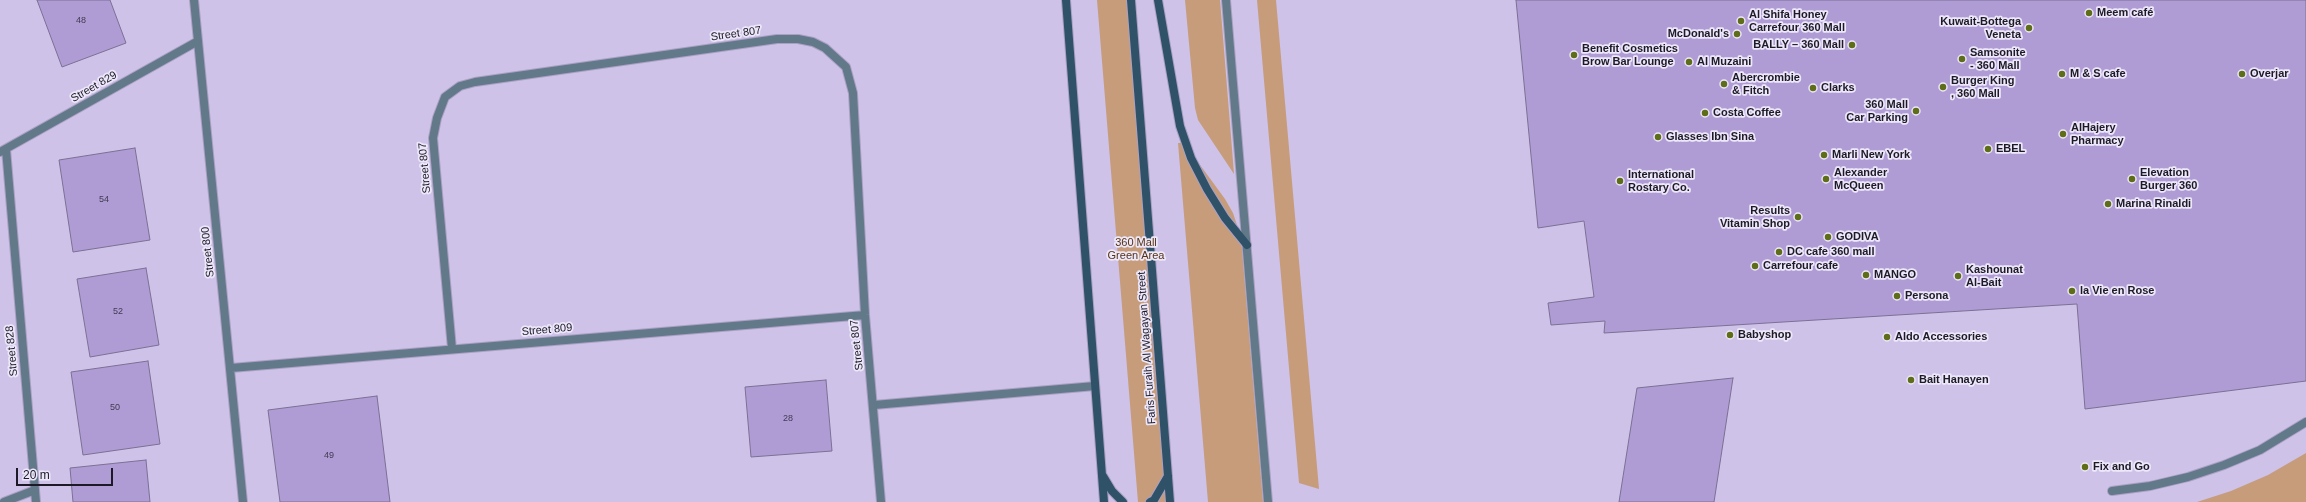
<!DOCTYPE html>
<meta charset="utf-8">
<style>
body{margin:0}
#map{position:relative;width:2306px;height:502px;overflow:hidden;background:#cec2e9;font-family:Arial,sans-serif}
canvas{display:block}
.scale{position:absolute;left:16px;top:468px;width:97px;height:18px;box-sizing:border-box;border:2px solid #1d1926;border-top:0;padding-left:5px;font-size:12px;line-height:14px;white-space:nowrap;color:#1d1926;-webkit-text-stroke:3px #ede7fa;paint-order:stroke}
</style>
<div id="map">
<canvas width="2306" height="502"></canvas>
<div class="scale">20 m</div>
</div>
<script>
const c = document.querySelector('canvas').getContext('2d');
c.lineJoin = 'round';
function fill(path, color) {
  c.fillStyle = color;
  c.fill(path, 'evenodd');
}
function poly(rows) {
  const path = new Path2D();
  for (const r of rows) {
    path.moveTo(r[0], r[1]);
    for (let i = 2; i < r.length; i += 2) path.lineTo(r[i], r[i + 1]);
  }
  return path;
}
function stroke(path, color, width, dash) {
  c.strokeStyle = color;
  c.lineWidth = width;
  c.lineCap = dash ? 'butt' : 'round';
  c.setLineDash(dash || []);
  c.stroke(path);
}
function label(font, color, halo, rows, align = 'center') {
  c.font = font + ' Arial,sans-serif';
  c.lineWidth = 3.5;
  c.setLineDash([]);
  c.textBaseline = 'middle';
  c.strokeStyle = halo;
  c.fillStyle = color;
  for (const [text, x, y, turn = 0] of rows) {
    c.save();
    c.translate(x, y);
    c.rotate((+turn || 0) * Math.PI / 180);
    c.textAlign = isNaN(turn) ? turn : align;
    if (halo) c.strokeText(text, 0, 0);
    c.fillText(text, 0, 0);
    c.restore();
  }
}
fill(poly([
 [1097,0,1133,0,1174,502,1138,502],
 [1185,0,1220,0,1234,174,1198,120,1195,108],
 [1257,0,1276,0,1319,489,1299,483],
 [1178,143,1184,143,1225,199,1233,213,1241,237,1263,502,1208,502],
 [2306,453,2306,502,2197,502,2231,491,2268,475]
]), '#c69c7b');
const building = poly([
 [37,0,110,0,126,43,62,67,37,0],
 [1516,0,2306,0,2306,381,2085,409,2077,304,1604,333,1605,321,1551,325,1548,303,1594,297,1584,221,1538,228,1516,0],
 [135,148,150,240,73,252,59,160,135,148],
 [146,268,159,345,90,357,77,279,146,268],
 [148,361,160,444,83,455,71,372,148,361],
 [1733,378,1714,502,1619,502,1637,388,1733,378],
 [826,380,832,451,751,457,745,387,826,380],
 [377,396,390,502,280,502,268,410,377,396],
 [146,460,150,502,73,502,70,468,146,460]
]);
fill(building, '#af9cd5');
stroke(building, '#7b7093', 1);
const lane = poly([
 [1226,0,1268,502],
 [874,405,1095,386],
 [2112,491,2150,486,2188,477,2224,465,2260,450,2306,422]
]);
const street = poly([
 [194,0,243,502],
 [6,149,36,502],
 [0,152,198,41],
 [452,349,433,138,437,118,445,97,460,86,475,82,777,39,798,39,813,42,825,48,846,67,853,93,865,315,881,502],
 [231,368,865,315],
 [4,502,35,490]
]);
const secondary = poly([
 [1066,0,1104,502],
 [1131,0,1170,502],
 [1158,0,1180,126,1191,158,1207,189,1225,218,1247,245],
 [1103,476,1112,491,1123,502],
 [1150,502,1154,500,1168,476]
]);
stroke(lane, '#aba0c2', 10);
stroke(street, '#aba0c2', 10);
stroke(secondary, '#aba0c2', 10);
stroke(lane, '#617989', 8);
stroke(street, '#617989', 8);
stroke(secondary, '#2f5269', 8);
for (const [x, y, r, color] of [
 [2089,13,4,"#5e6d18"],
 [1741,21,4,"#5e6d18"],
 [2029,28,4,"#5e6d18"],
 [1737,34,4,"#5e6d18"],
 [1852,45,4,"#5e6d18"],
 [1574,55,4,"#5e6d18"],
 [1962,59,4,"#5e6d18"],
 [1689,62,4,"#5e6d18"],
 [2062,74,4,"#5e6d18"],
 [2242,74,4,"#5e6d18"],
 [1724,84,4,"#5e6d18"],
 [1943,87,4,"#5e6d18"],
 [1813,88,4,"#5e6d18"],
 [1916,111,4,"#5e6d18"],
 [1705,113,4,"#5e6d18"],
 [2063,134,4,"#5e6d18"],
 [1658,137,4,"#5e6d18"],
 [1988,149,4,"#5e6d18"],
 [1824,155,4,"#5e6d18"],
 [1826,179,4,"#5e6d18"],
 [2132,179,4,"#5e6d18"],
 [1620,181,4,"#5e6d18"],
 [2108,204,4,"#5e6d18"],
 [1798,217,4,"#5e6d18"],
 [1828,237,4,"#5e6d18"],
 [1779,252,4,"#5e6d18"],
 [1755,266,4,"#5e6d18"],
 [1866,275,4,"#5e6d18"],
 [1958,276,4,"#5e6d18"],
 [2072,291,4,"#5e6d18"],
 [1897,296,4,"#5e6d18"],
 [1730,335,4,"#5e6d18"],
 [1887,337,4,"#5e6d18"],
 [1911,380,4,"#5e6d18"],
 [2085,467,4,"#5e6d18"]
]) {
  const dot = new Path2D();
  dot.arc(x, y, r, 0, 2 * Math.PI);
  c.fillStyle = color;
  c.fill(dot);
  stroke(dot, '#ede7fa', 1.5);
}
label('9px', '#423a52', null, [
 ["48",81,21],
 ["54",104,200],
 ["52",118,312],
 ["50",115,408],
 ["28",788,419],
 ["49",329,456]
]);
label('bold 11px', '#1d1926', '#ede7fa', [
 ["Meem café",2097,13],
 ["Al Shifa Honey",1749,15],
 ["Carrefour 360 Mall",1749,28],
 ["Kuwait-Bottega",2021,22,"right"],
 ["Veneta",2021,35,"right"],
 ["McDonald's",1729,34,"right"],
 ["BALLY – 360 Mall",1844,45,"right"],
 ["Benefit Cosmetics",1582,49],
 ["Brow Bar Lounge",1582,62],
 ["Samsonite",1970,53],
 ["- 360 Mall",1970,66],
 ["Al Muzaini",1697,62],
 ["M & S cafe",2070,74],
 ["Overjar",2250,74],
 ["Abercrombie",1732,78],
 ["& Fitch",1732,91],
 ["Burger King",1951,81],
 [", 360 Mall",1951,94],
 ["Clarks",1821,88],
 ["360 Mall",1908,105,"right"],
 ["Car Parking",1908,118,"right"],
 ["Costa Coffee",1713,113],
 ["AlHajery",2071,128],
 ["Pharmacy",2071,141],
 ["Glasses Ibn Sina",1666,137],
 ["EBEL",1996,149],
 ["Marli New York",1832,155],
 ["Alexander",1834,173],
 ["McQueen",1834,186],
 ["Elevation",2140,173],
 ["Burger 360",2140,186],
 ["International",1628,175],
 ["Rostary Co.",1628,188],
 ["Marina Rinaldi",2116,204],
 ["Results",1790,211,"right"],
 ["Vitamin Shop",1790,224,"right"],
 ["GODIVA",1836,237],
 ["DC cafe 360 mall",1787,252],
 ["Carrefour cafe",1763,266],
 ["Kashounat",1966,270],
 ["Al-Bait",1966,283],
 ["MANGO",1874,275],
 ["la Vie en Rose",2080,291],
 ["Persona",1905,296],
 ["Babyshop",1738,335],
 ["Aldo Accessories",1895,337],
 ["Bait Hanayen",1919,380],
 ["Fix and Go",2093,467]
], 'left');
label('11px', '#1d1926', '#ede7fa', [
 ["Street 807",736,34,-8],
 ["Street 829",94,87,-30],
 ["Street 807",425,168,-95],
 ["Street 800",208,252,-96],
 ["Street 809",547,330,-5],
 ["Street 807",857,345,-96],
 ["Faris Furaih Al Wagayan Street",1147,348,-94],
 ["Street 828",12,351,-95]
]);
label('11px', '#563313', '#ede7fa', [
 ["360 Mall",1136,243],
 ["Green Area",1136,256]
]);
</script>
